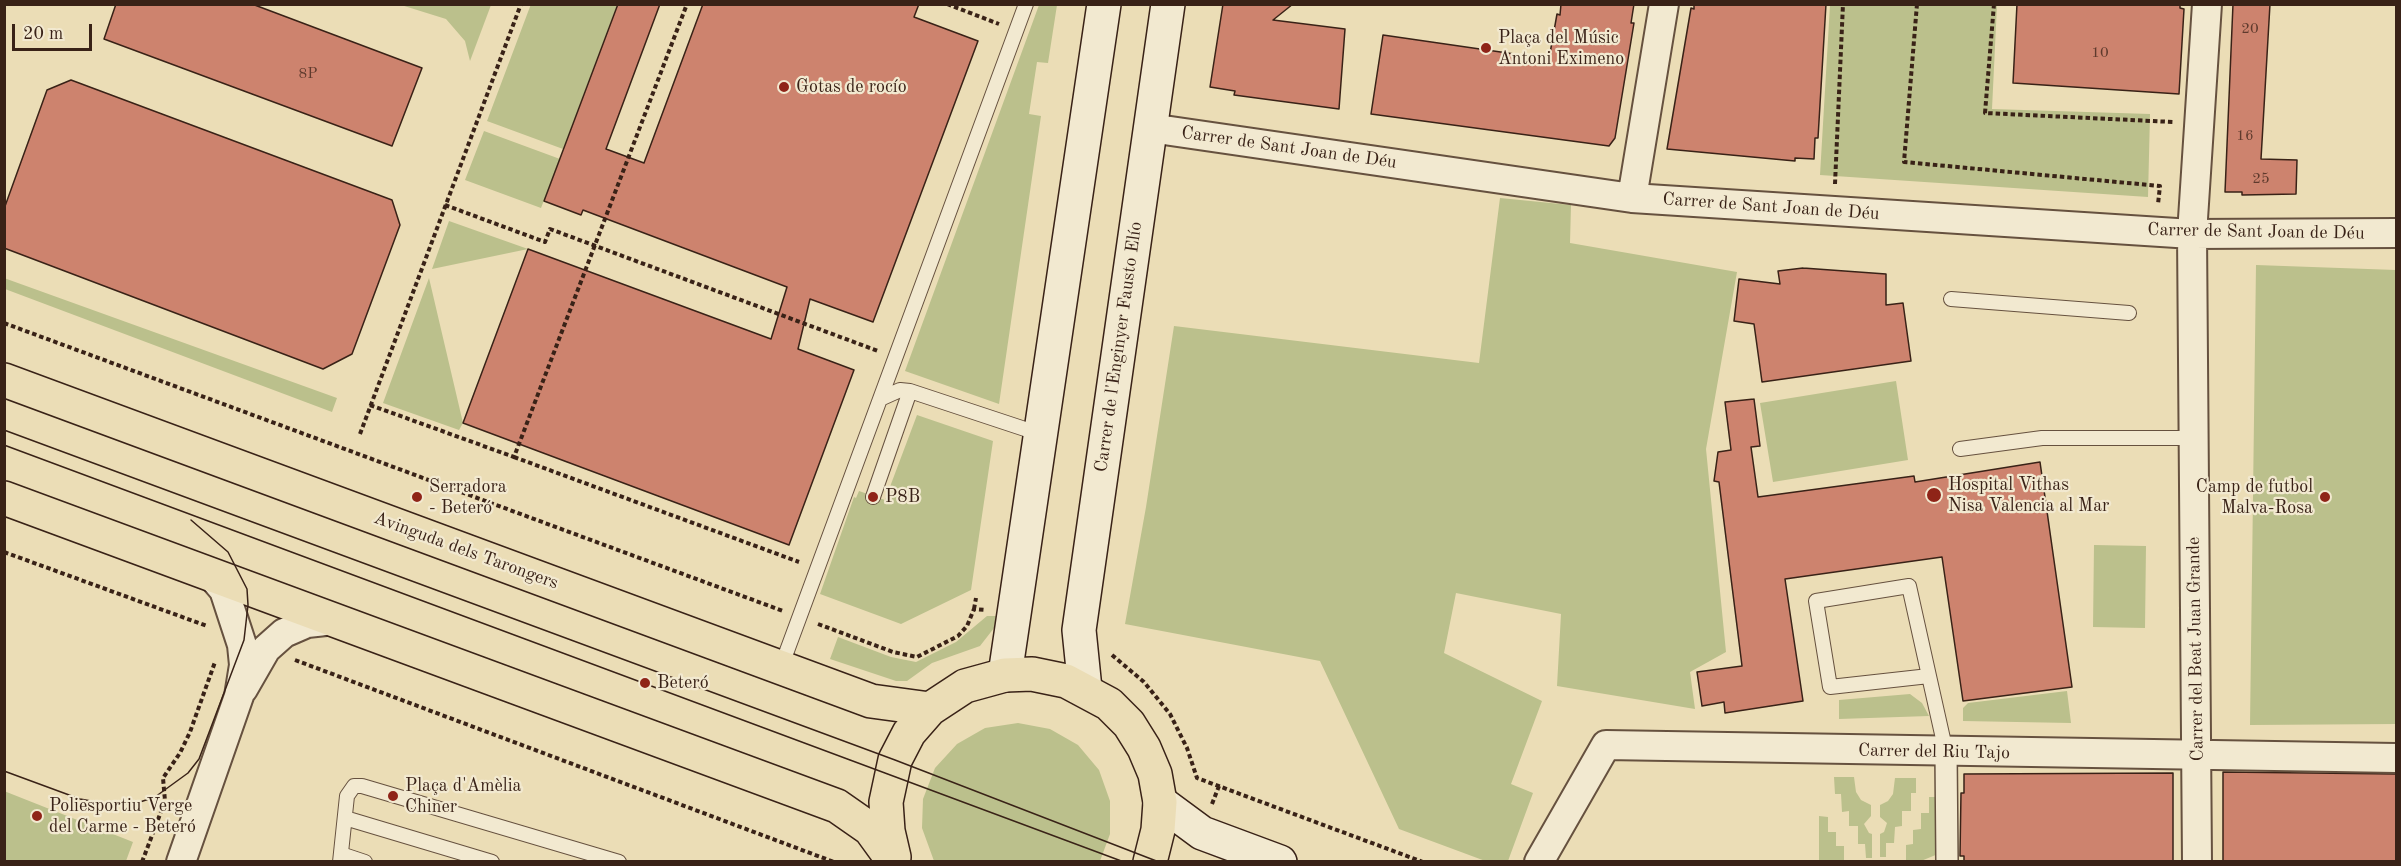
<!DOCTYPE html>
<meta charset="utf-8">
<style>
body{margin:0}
#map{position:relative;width:2401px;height:866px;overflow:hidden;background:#ebddb6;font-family:"Old Standard TT",serif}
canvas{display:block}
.frame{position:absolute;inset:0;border:6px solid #392217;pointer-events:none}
.scale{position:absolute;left:12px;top:24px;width:80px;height:27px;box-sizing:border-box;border:3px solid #392217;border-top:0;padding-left:8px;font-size:18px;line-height:21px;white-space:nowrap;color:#392217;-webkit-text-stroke:4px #f2e9d0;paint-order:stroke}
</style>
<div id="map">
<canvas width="2401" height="866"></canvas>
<div class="frame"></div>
<div class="scale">20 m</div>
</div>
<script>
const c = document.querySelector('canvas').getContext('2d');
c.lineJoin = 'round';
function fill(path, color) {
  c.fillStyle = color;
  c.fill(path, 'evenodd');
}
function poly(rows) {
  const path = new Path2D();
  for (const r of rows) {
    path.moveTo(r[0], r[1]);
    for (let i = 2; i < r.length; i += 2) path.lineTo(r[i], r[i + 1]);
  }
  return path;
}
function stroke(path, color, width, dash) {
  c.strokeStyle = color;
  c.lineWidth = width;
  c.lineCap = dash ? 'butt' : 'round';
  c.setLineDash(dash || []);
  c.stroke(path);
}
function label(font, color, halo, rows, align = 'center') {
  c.font = font + ' "Old Standard TT",serif';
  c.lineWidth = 4.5;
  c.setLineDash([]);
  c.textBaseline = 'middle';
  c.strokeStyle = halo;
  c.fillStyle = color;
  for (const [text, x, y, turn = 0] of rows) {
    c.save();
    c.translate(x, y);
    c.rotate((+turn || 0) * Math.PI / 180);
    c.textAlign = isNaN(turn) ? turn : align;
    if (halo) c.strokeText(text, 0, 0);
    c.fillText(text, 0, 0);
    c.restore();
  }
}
fill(poly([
 [531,4,617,5,563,149,487,121],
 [401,5,491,5,470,61,465,41,446,19],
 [1039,5,1057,5,1048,63,1037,62,1029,114,1041,116,999,404,905,371],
 [1830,5,1997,5,1992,109,2150,114,2148,197,1820,175],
 [484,131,560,159,541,208,465,180],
 [1500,198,1571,205,1570,243,1737,272,1706,449,1726,652,1690,672,1695,709,1557,686,1561,614,1456,593,1444,653,1542,701,1511,784,1533,793,1508,861,1488,862,1399,829,1320,661,1125,624,1146,507,1174,326,1479,363],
 [449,221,528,249,432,269],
 [2256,265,2396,270,2396,724,2250,725],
 [4,278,337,398,332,412,5,289],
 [429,278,463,423,459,430,383,403],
 [1896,381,1908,460,1773,482,1760,403],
 [917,415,993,441,971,590,901,624,820,594,854,497,856,498,859,491,885,500],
 [2094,545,2146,546,2145,628,2093,627],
 [987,616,996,616,994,628,980,646,932,663,907,681,896,681,830,659,838,637,891,657,916,662,956,642],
 [2067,691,2071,723,1963,721,1963,708,1968,703],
 [1910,694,1922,703,1929,716,1839,719,1839,700],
 [1018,723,1050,729,1078,745,1099,770,1110,801,1110,834,1100,861,934,861,922,828,923,799,935,768,957,744,985,728],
 [1834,777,1854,777,1856,792,1861,800,1871,805,1871,816,1864,824,1869,833,1872,834,1872,858,1866,858,1865,844,1858,844,1858,826,1849,826,1849,811,1842,812,1841,794,1835,794],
 [1895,778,1916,778,1916,793,1911,793,1911,811,1902,811,1902,826,1895,827,1894,843,1886,843,1886,857,1880,857,1880,834,1884,832,1887,823,1880,817,1880,805,1888,801,1893,794],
 [4,791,133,842,126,861,5,861],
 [1929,797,1939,797,1938,854,1921,861,1906,861,1906,845,1913,844,1913,830,1921,829,1921,813,1929,813],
 [1819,816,1828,817,1828,832,1836,832,1836,846,1844,846,1844,861,1819,861]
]), '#bbc08c');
const building = poly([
 [116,4,252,4,422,68,392,146,104,39,116,4],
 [618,4,660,4,606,149,644,163,703,4,919,4,914,17,978,41,873,322,810,299,798,349,854,370,789,545,463,423,528,249,771,339,787,287,583,210,581,215,544,201,618,4],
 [1223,4,1293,4,1273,20,1345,29,1339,109,1234,95,1235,91,1210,87,1223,4],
 [1561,4,1634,4,1631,23,1634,23,1615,138,1609,146,1371,114,1383,35,1549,59,1557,14,1560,15,1561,4],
 [1694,4,1826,4,1818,138,1815,138,1814,159,1795,158,1795,161,1667,149,1691,8,1694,9,1694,4],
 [2017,4,2180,4,2180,8,2184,9,2179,94,2013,83,2017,4],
 [2233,4,2270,4,2261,159,2297,160,2296,194,2242,195,2242,192,2225,192,2233,4],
 [71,80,392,200,400,225,352,354,323,369,4,248,4,209,47,90,71,80],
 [1803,268,1886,274,1886,305,1903,303,1911,361,1762,382,1754,324,1734,321,1739,279,1780,284,1778,271,1803,268],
 [1754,399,1760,446,1751,447,1758,497,1914,476,1915,482,2040,462,2072,687,1963,701,1942,557,1785,579,1803,701,1725,713,1724,702,1702,706,1697,672,1742,666,1719,482,1714,481,1718,452,1731,450,1725,402,1754,399],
 [2223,772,2397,774,2397,861,2223,861,2223,772],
 [2173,773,2173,861,1964,861,1964,856,1960,856,1961,793,1964,793,1964,774,2173,773]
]);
fill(building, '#cd836e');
stroke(building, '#392217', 1.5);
const service = poly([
 [1951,299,2129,313],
 [880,399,900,390,910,391,1040,434],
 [1960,449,2042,438,2194,438],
 [873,497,910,391],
 [781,667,1026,4],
 [1929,676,1830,687,1816,601,1909,586,1929,676,1946,752],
 [345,818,492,862],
 [341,854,365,862],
 [340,862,347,796,354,786,362,786,619,862]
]);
const pedestrian = poly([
 [1946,752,1947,862]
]);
const minor = poly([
 [1150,128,1632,198,2192,234,2396,233],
 [1632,198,1664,4],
 [243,689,266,649,284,633,307,623,335,620],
 [181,862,239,696,244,665,242,645,224,590,211,575],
 [1539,862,1606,745,2396,758],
 [2197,862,2192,234,2207,4]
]);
const secondary = poly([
 [1005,675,1104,4],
 [1085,689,1079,630,1168,4],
 [1160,802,1202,833,1280,862]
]);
const primary = poly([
 [4,380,871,701,930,709],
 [4,498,837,806,870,829,894,862],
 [894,857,888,831,886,802,895,760,909,733,930,709,965,686,1005,675,1032,674,1066,681,1109,704,1129,724,1144,748,1155,774,1160,802,1158,830,1150,862]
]);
stroke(service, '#66513f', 16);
stroke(pedestrian, '#66513f', 24);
stroke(minor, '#66513f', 32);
stroke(secondary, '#392217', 36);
stroke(primary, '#392217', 36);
stroke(poly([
 [947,4,999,24],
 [1917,4,1904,162,2160,186,2158,204],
 [1994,4,1985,113,2173,122],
 [1835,184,1843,4],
 [445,205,545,242,550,229,878,351],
 [4,323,783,611],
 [370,405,514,457,687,4],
 [360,434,521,4],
 [514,457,799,562],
 [4,552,207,626],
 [974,609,976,598],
 [818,624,893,652,917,657,958,636,967,626,974,609,985,610],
 [1112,655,1144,682,1170,714,1187,748,1197,778,1423,862],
 [295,660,834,862],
 [1212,804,1219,786],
 [142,862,165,801,163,778,180,753,190,732,215,662]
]), '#392217', 4, [4.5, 3]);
stroke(service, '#f2e9d0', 14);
stroke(pedestrian, '#f2e9d0', 21);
stroke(minor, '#f2e9d0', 28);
stroke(secondary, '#f2e9d0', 33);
stroke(primary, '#ebddb6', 33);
stroke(poly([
 [4,430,895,760,1159,862],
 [4,445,1124,862],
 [4,771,80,799,113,805,137,803,155,797,188,773,199,759,244,640,248,605,247,589,228,552,191,520]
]), '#392217', 1.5);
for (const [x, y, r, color] of [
 [1486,48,6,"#8f2418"],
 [784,87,6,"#8f2418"],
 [1934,495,8,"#8f2418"],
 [417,497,6,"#8f2418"],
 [873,497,6,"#8f2418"],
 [2325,497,6,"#8f2418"],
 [645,683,6,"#8f2418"],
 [393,796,6,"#8f2418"],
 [37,816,6,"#8f2418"]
]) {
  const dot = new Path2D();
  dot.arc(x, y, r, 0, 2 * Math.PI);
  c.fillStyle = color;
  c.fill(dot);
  stroke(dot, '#f2e9d0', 2);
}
label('15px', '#5e3a2d', null, [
 ["20",2250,29],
 ["10",2100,53],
 ["8P",308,74],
 ["16",2245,136],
 ["25",2261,179]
]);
label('18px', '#392217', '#f2e9d0', [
 ["Plaça del Músic",1498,38],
 ["Antoni Eximeno",1498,59],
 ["Gotas de rocío",796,87],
 ["Hospital Vithas",1948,485],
 ["Nisa Valencia al Mar",1948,506],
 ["Serradora",429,487],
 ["- Beteró",429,508],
 ["Camp de futbol",2313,487,"right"],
 ["Malva-Rosa",2313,508,"right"],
 ["P8B",885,497],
 ["Beteró",657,683],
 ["Plaça d'Amèlia",405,786],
 ["Chiner",405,807],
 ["Poliesportiu Verge",49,806],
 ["del Carme - Beteró",49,827]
], 'left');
label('18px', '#392217', '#f2e9d0', [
 ["Carrer de Sant Joan de Déu",1289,148,8],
 ["Carrer de Sant Joan de Déu",1771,207,4],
 ["Carrer de Sant Joan de Déu",2256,232,1],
 ["Carrer de l'Enginyer Fausto Elío",1119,347,-82],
 ["Avinguda dels Tarongers",466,551,20],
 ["Carrer del Beat Juan Grande",2196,649,-91],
 ["Carrer del Riu Tajo",1934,752,1]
]);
</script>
